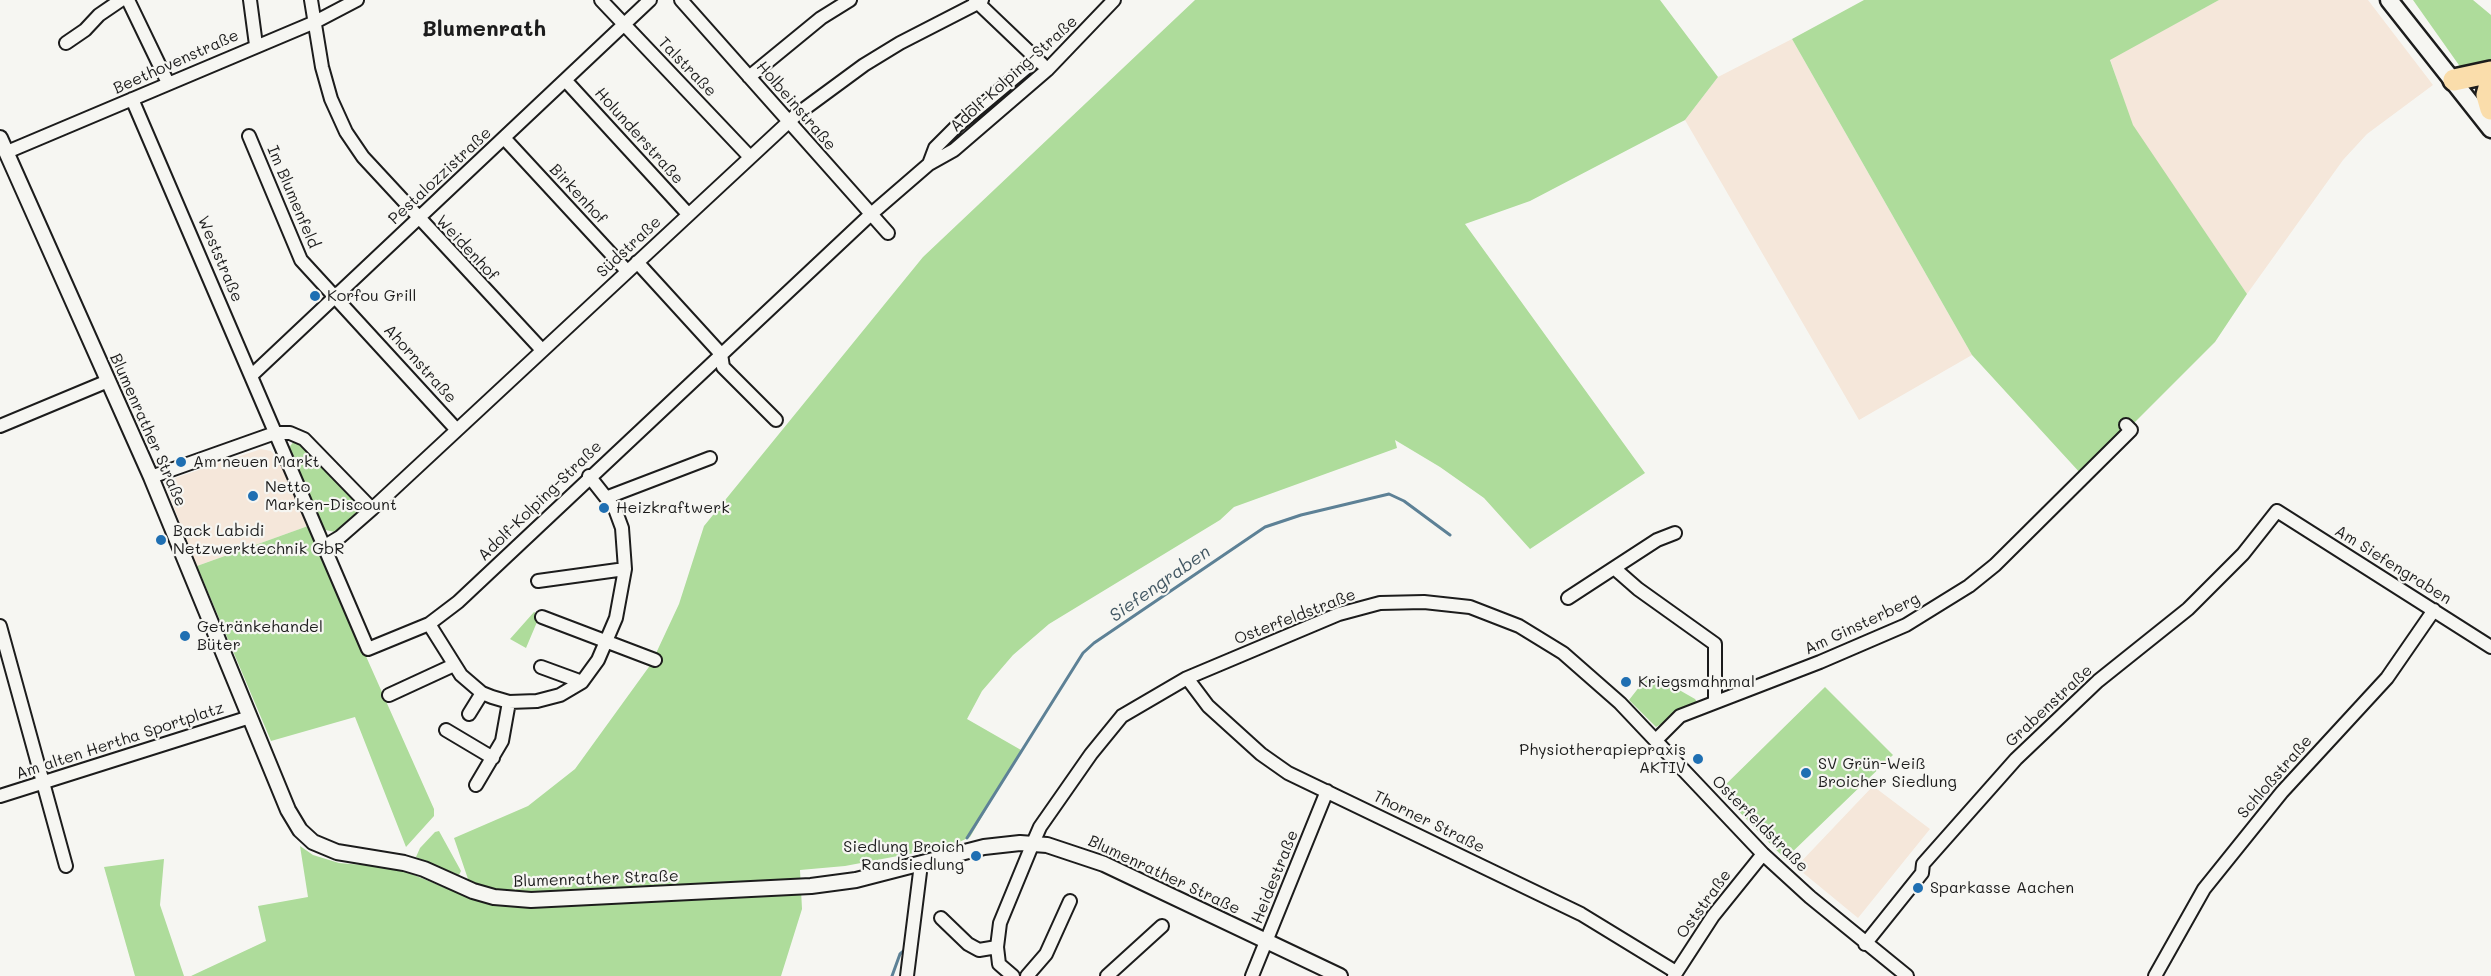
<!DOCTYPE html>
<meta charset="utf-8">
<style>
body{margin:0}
canvas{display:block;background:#f6f6f2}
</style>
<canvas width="2491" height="976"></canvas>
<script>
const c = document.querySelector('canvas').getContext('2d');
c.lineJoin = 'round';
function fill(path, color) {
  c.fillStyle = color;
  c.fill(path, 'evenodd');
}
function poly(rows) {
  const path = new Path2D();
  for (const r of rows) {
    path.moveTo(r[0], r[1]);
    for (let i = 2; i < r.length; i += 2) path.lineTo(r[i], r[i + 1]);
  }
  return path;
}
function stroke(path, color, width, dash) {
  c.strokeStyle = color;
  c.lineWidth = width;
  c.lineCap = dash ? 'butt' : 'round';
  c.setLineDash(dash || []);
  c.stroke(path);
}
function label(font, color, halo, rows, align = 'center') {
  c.font = font + ' Mali,sans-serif';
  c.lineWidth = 4.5;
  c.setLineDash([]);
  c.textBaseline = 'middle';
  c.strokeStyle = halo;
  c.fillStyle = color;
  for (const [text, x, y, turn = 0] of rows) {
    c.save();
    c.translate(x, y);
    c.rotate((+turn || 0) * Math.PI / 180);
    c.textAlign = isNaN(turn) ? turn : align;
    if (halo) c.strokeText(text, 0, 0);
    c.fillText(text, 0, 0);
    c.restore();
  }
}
fill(poly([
 [2219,0,2368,0,2433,85,2367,134,2343,160,2247,294,2132,125,2110,59],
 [1792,39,1972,355,1859,420,1685,120,1718,77],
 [261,449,271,451,278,459,308,526,197,566,167,490,169,480],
 [1873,786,1930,829,1858,918,1796,867]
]), '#f5e7da');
fill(poly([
 [1195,0,1660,0,1718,77,1685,120,1530,201,1465,224,1645,473,1530,549,1484,498,1440,467,1395,440,1397,448,1234,507,1220,520,1049,624,1013,655,982,691,967,719,1021,750,970,837,951,846,845,866,800,870,802,909,781,976,191,976,266,941,258,906,308,897,300,846,313,855,339,863,397,868,470,898,468,879,454,838,528,806,575,769,651,664,679,604,704,526,923,257],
 [1864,0,2219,0,2110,60,2133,125,2247,294,2215,342,2082,475,1972,355,1792,39],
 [2413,0,2473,0,2491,15,2491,63,2461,68],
 [294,441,303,442,360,506,360,510,335,532,325,530,288,449],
 [308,526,434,809,434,816,406,847,355,717,271,741,197,566],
 [534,612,540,615,526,648,510,639],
 [1647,677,1660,679,1695,699,1697,702,1656,727,1629,700],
 [1825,687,1893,755,1785,859,1719,791],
 [439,831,461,871,459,875,416,857,420,848,435,832],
 [164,859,160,905,184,976,135,976,104,867]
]), '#aedc9b');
stroke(poly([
 [967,838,1083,653,1094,643,1265,527,1301,515,1389,494,1404,501,1450,535],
 [892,976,900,954,907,948]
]), '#5d8196', 3);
const minor = poly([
 [128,0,168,83],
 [250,0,256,45],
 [311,0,322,67,331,99,346,132,363,157,542,350],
 [601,0,750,157],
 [681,0,888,233],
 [982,0,978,3,1042,64],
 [66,43,85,30,99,15,121,0],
 [749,77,821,18,850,0],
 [566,81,688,214],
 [132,99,368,649,429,624,458,602,870,215,929,164,954,150,1047,70,1114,0],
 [249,136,301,260,456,429],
 [505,139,627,271],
 [7,152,315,22,357,0],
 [929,164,935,148,957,126,1037,59],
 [637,262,721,354,723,367,776,420],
 [252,375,650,0],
 [0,426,108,381],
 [151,477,275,433,290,433,304,439,372,509],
 [608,497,710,458],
 [325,546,340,537,372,509,796,115,864,65,900,43,978,3,975,0],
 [1614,568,1657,540,1675,533],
 [538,581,625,569],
 [1568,598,1614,568,1638,589,1715,644,1715,702],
 [542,617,655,660],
 [429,624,461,675,482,693,492,697,509,702,537,701,560,695,582,682,598,660,616,618,625,569,622,528,615,509,589,476],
 [0,626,66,866],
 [541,667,582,682],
 [1187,678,1208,706,1261,754,1288,773,1581,914,1676,972],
 [389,695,454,665],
 [469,714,482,693],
 [446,730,493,758],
 [1656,740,1680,716,1820,662,1906,625,1969,586,1995,565,2131,430,2126,425],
 [476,785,502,741,509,702],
 [0,796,250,717],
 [941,918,968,944,979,950,997,947],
 [1865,944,1922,873,1923,864,2016,759,2098,681,2188,609,2243,554,2277,511,2491,647],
 [907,976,921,864],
 [1013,976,999,964,997,947,1000,923,1033,843,1040,827,1091,754,1122,716,1187,678,1339,614,1380,603,1424,602,1470,607,1519,626,1563,653,1620,703,1763,854,1810,897,1907,976],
 [1027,976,1046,954,1070,901],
 [1107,976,1162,926],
 [1252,976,1327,791],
 [1674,976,1713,916,1763,854],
 [2155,976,2204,889,2282,792,2387,678,2434,610]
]);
const tertiary = poly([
 [0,138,151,477,288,810,300,830,313,842,337,852,404,863,424,869,473,891,494,897,531,900,811,886,856,880,984,847,1020,843,1047,845,1104,864,1340,976]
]);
const secondary = poly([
 [2389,0,2491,129]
]);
const motorway = poly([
 [2454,80,2491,72],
 [2491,81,2487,95,2491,109]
]);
stroke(minor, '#1c1c1c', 16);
stroke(tertiary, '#1c1c1c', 18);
stroke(secondary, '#1c1c1c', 21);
stroke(motorway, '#1c1c1c', 26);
stroke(minor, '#f6f6f2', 12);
stroke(tertiary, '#f6f6f2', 14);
stroke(secondary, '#f6f6f2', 16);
stroke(motorway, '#faddab', 21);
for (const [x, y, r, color] of [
 [315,296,6,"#1f6fb2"],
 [181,462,6,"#1f6fb2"],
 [253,496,6,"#1f6fb2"],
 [604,508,6,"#1f6fb2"],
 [161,540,6,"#1f6fb2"],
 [185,636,6,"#1f6fb2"],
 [1626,682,6,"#1f6fb2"],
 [1698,759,6,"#1f6fb2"],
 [1806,773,6,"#1f6fb2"],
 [976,856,6,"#1f6fb2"],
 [1918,888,6,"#1f6fb2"]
]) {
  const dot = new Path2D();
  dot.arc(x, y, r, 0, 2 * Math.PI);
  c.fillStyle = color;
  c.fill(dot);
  stroke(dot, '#f6f6f2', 2);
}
label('16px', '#1c1c1c', '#f6f6f2', [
 ["Beethovenstraße",176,62,-24],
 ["Talstraße",687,67,46],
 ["Adolf-Kolping-Straße",1014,74,-42],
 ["Holbeinstraße",796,106,49],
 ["Holunderstraße",639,136,48],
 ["Pestalozzistraße",440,176,-43],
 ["Birkenhof",578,194,47],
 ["Im Blumenfeld",293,197,67],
 ["Südstraße",629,247,-43],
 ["Weidenhof",467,248,47],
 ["Weststraße",220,259,67],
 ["Ahornstraße",420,364,48],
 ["Blumenrather Straße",148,430,66],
 ["Adolf-Kolping-Straße",540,501,-44],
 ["Am Siefengraben",2393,565,32],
 ["Osterfeldstraße",1295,617,-21],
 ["Am Ginsterberg",1862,624,-25],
 ["Grabenstraße",2049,706,-43],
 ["Am alten Hertha Sportplatz",120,741,-18],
 ["Schloßstraße",2275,777,-49],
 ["Thorner Straße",1429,822,26],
 ["Osterfeldstraße",1760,824,45],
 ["Blumenrather Straße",1164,875,25],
 ["Heidestraße",1275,877,-68],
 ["Blumenrather Straße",596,879,-2],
 ["Oststraße",1704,904,-54]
]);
label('16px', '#1c1c1c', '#f6f6f2', [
 ["Korfou Grill",327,296],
 ["Am neuen Markt",193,462],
 ["Netto",265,487],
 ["Marken-Discount",265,505],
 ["Heizkraftwerk",616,508],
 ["Back Labidi",173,531],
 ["Netzwerktechnik GbR",173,549],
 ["Getränkehandel",197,627],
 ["Büter",197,645],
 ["Kriegsmahnmal",1638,682],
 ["Physiotherapiepraxis",1686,750,"right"],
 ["AKTIV",1686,768,"right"],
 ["SV Grün-Weiß",1818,764],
 ["Broicher Siedlung",1818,782],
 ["Siedlung Broich",964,847,"right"],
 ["Randsiedlung",964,865,"right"],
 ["Sparkasse Aachen",1930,888]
], 'left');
label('italic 18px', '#425763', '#f6f6f2', [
 ["Siefengraben",1160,584,-35]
]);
label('bold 22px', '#1c1c1c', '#f6f6f2', [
 ["Blumenrath",484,29]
]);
</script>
